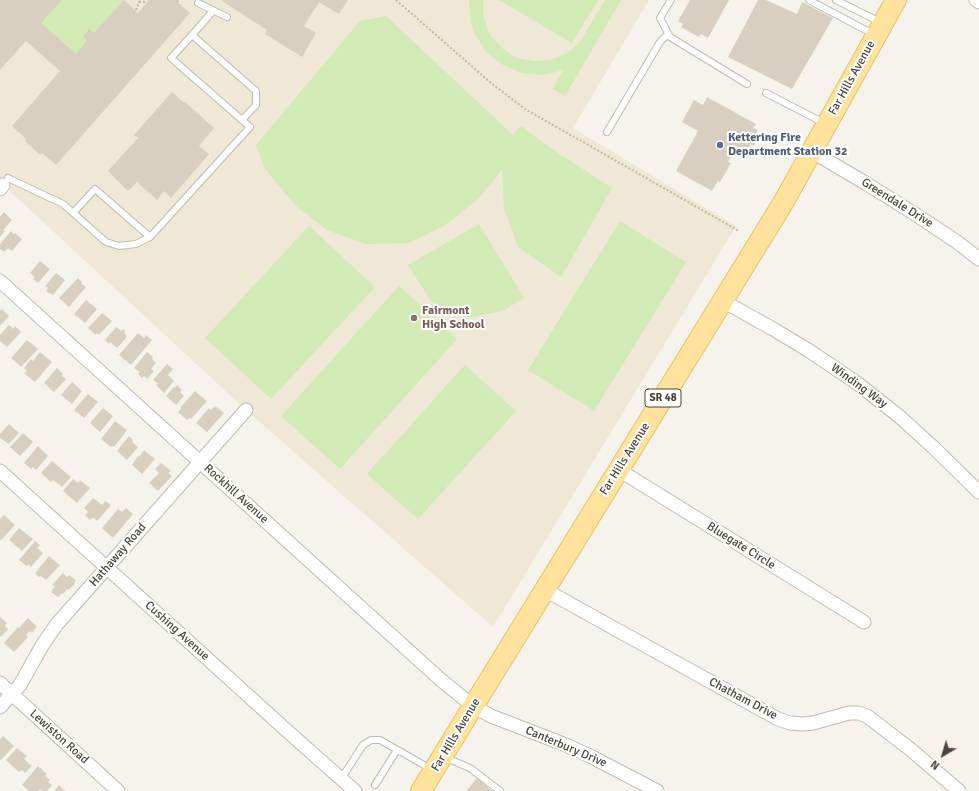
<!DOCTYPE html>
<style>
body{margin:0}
#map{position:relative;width:979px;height:791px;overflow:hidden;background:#f6f3ec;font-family:Signika,sans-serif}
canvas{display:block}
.north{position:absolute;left:923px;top:735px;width:40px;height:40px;-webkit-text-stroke:3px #fff;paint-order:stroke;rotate:218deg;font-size:11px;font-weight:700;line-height:16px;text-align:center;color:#4b4439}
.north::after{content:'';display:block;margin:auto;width:14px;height:18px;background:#4b4439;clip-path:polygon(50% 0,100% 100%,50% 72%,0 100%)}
</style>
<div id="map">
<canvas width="979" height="791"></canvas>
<div class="north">N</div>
</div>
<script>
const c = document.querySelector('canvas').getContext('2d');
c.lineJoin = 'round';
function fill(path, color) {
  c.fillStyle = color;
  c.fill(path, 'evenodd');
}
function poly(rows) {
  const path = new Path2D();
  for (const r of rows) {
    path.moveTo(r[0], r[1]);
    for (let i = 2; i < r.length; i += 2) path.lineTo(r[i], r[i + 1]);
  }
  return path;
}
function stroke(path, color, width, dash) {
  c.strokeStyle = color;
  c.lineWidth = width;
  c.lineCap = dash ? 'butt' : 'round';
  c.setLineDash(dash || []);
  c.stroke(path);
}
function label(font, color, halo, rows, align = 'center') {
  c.font = font + ' Signika,sans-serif';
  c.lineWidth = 4;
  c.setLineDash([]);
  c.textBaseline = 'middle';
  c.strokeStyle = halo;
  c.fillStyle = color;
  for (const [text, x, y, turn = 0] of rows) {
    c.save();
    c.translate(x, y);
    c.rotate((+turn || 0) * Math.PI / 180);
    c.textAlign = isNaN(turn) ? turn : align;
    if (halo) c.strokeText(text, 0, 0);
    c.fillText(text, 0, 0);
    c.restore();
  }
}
fill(poly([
 [0,0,649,0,573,128,736,226,493,627,246,410,0,182]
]), '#efe8d6');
fill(poly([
 [62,0,124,0,76,54,41,23],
 [469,0,483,0,483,12,487,28,491,36,503,49,517,58,534,61,551,60,567,53,580,42,605,0,621,0,565,96,553,89,563,70,544,75,522,73,503,65,486,52,475,34,471,24],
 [499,0,598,0,572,43],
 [386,16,513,135,521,126,549,147,612,188,561,277,518,247,504,208,502,170,478,199,444,226,409,243,365,244,327,230,296,206,265,169,256,145,360,21],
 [620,221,686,262,594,411,528,370],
 [479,224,524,298,503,311,466,318,431,301,408,265],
 [309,226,375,287,271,399,205,338],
 [399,286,457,339,340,469,281,416],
 [465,365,516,411,418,519,367,474]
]), '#d2eab5');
fill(poly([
 [0,0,62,0,41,23,76,54,87,41,83,37,89,29,94,33,124,0,138,13,149,0,175,0,190,13,56,165,42,153,40,155,25,141,26,139,12,126,60,71,26,41,0,70],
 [223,0,348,0,339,14,319,2,304,26,316,33,302,57,265,34,267,30,222,1],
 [690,0,729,0,708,38,701,34,699,37,681,27,683,24,678,21],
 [758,0,766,0,797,14,802,2,833,18,792,89,728,57],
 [172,92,184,103,185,102,214,128,199,146,209,154,171,198,164,191,157,200,137,182,128,191,108,171,138,138,134,135],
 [707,97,756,124,753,128,758,130,754,137,757,139,754,146,751,144,746,153,741,150,738,155,733,152,728,162,731,163,720,182,718,181,712,191,676,171,698,131,682,122,694,100,703,105],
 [4,212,12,220,3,230,5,231,0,237,0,217],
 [11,231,14,234,15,233,22,239,12,251,8,248,4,252,0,249,0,244],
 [40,261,50,269,38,283,33,279,35,277,30,273],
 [56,273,65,280,53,295,46,291,48,288,45,286],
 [78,278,82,282,81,283,86,287,69,307,59,298],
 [86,300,97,309,85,323,74,314],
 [2,309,9,316,0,326,0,311],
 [102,313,112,321,99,335,97,333,96,335,88,328],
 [9,325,13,329,15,326,21,332,7,347,0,341,0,335],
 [116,327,121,331,123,329,125,331,124,333,127,337,117,348,110,342,109,344,105,340],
 [138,333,144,338,146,335,152,340,131,365,119,355],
 [27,340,38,349,21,367,11,358],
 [40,352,52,362,35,382,24,373,27,371,24,368,31,359,33,361],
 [147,352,153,357,152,359,156,363,151,369,154,371,147,379,144,376,142,378,138,374,140,372,134,368],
 [167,364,173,369,168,375,174,381,164,393,156,385,158,384,153,380],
 [57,368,63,374,62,376,66,379,54,392,44,383],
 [72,382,82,391,72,404,61,395],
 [177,385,182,390,180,392,184,396,176,405,166,396,174,387,175,388],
 [195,391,207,401,191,419,190,418,187,420,178,412,181,409,180,408],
 [88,394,98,402,84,418,74,410],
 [215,406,224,413,207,432,196,423,209,408,211,410],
 [103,408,113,416,100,432,90,423],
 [115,421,127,430,114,447,113,446,111,447,101,439],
 [9,424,19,433,9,444,0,438,0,434],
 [23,433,33,442,20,456,10,447],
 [129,436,133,440,132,442,138,447,127,460,117,451],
 [38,446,48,456,36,470,33,467,31,469,24,463],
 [144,450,155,459,142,474,132,465,138,456,139,457],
 [52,461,71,477,62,487,53,480,51,482,41,473],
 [161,463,171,471,168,473,172,476,158,491,149,483,159,473,155,469],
 [73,479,78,483,80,480,90,488,77,503,63,491],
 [93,498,102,505,105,501,111,505,97,521,93,517,90,520,85,515,88,512,84,508],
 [126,508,133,514,113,538,102,528,118,509,122,512],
 [4,515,15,525,1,540,0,539,0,519],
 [19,528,33,539,22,551,9,540],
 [35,541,40,545,37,548,43,553,31,567,28,564,27,566,19,560],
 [49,556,60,565,46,580,41,576,39,577,35,573],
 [63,573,67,577,69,575,76,580,74,583,75,584,68,590,67,589,63,594,62,593,58,597,51,592,55,587,52,585],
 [0,617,7,623,5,626,8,629,1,637,0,636],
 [28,618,37,627,32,633,30,631,26,635,28,637,14,652,4,643,18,627,19,628],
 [3,736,14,746,1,760,0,759,0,740],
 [17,748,27,756,24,759,32,766,25,773,22,770,19,772,6,760],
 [38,766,47,774,45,776,50,780,48,782,52,785,47,791,43,791,40,789,38,791,29,791,22,785],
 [477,778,492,791,466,791],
 [59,785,65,791,54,791]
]), '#d8cfc1');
const lane = poly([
 [671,0,660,18,670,37,747,84],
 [809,0,875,35],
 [836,0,880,22],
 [198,3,227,17],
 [192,35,256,91,256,105,242,120,171,58,192,35],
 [192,35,213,11],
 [766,93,824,123],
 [607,132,660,42,668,34],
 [8,178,63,204,106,242,119,246,136,244,150,237,250,127,242,120],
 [73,213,95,189,150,237],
 [444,757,470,768,500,791],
 [341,779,363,745,371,740,380,740,431,769],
 [375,785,397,750]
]);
const street = poly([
 [976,0,979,2],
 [811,151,867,184,915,214,957,242,979,259],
 [0,189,3,185],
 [0,281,441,680,473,706,491,716,566,745,592,757,657,791],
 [723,301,773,329,808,350,857,383,900,417,933,447,979,492],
 [619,470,864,622],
 [0,471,295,738,355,791],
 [545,590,778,719,790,723,803,724,813,723,849,713,858,713,867,716,910,749,959,791],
 [0,683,118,791],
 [0,707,20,685,43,644,57,624,246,410]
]);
const primary = poly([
 [421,791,783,203,896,0]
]);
stroke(lane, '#c2bbae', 8);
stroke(street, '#c2bbae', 15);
stroke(primary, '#e6c16a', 22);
stroke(poly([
 [396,0,491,83,525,109,739,231],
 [139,2,144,2,146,0],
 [177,2,178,0],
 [136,10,140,0]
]), '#c4b79f', 2, [2, 2]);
stroke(lane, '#fff', 6);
stroke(street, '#fff', 13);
stroke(primary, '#ffe39c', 20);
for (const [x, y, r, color] of [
 [720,145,4,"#5c6f8a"],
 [414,318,4,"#8d6e63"]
]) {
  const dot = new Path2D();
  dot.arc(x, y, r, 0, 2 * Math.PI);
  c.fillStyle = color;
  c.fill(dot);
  stroke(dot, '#fff', 1.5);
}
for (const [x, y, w] of [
 [663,398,36]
]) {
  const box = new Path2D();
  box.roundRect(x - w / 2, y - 9, w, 18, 3);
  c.fillStyle = '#fff';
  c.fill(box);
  stroke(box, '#4b4439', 1);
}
label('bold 11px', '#4b4439', null, [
 ["SR 48",663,398]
]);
label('12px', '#4b4439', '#fff', [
 ["Far Hills Avenue",852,78,-61],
 ["Greendale Drive",897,203,32],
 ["Winding Way",859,386,36],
 ["Far Hills Avenue",625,459,-58],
 ["Rockhill Avenue",236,494,42],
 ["Bluegate Circle",741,546,32],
 ["Hathaway Road",118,555,-49],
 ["Cushing Avenue",177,631,42],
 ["Chatham Drive",743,699,28],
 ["Far Hills Avenue",456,735,-59],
 ["Lewiston Road",59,737,42],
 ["Canterbury Drive",566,747,23]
]);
label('bold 12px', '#4e5e75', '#fff', [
 ["Kettering Fire",728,138],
 ["Department Station 32",728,152]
], 'left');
label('bold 12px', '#785e54', '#fff', [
 ["Fairmont",422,311],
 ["High School",422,325]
], 'left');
</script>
